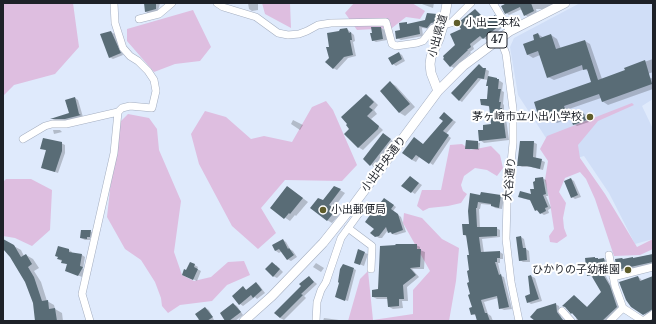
<!DOCTYPE html>
<meta charset="utf-8">
<style>
body{margin:0}
#map{position:relative;width:656px;height:324px;overflow:hidden;background:#dfeafc;font-family:"Libre Baskerville",serif}
canvas{display:block}
.frame{position:absolute;inset:0;border:4px solid #1d2128;pointer-events:none}
</style>
<div id="map">
<canvas width="656" height="324"></canvas>
<div class="frame"></div>
</div>
<script>
const c = document.querySelector('canvas').getContext('2d');
c.lineJoin = 'round';
function fill(path, color) {
  c.fillStyle = color;
  c.fill(path, 'evenodd');
}
function poly(rows) {
  const path = new Path2D();
  for (const r of rows) {
    path.moveTo(r[0], r[1]);
    for (let i = 2; i < r.length; i += 2) path.lineTo(r[i], r[i + 1]);
  }
  return path;
}
function stroke(path, color, width, dash) {
  c.strokeStyle = color;
  c.lineWidth = width;
  c.lineCap = dash ? 'butt' : 'round';
  c.setLineDash(dash || []);
  c.stroke(path);
}
function label(font, color, halo, rows, align = 'center') {
  c.font = font + ' "Libre Baskerville","Noto Sans JP",serif';
  c.lineWidth = 4;
  c.setLineDash([]);
  c.textBaseline = 'middle';
  c.strokeStyle = halo;
  c.fillStyle = color;
  for (const [text, x, y, turn = 0] of rows) {
    c.save();
    c.translate(x, y);
    c.rotate((+turn || 0) * Math.PI / 180);
    c.textAlign = isNaN(turn) ? turn : align;
    if (halo) c.strokeText(text, 0, 0);
    c.fillText(text, 0, 0);
    c.restore();
  }
}
fill(poly([
 [580,3,653,3,653,99,642,106,653,129,653,239,635,244,609,193,584,156,555,165,548,141,518,95,510,47,514,38]
]), '#d0def7');
fill(poly([
 [3,3,73,3,79,47,55,74,14,85,3,96],
 [262,3,290,3,291,28,265,14],
 [354,3,412,3,425,11,420,19,406,17,392,28,357,30,345,13],
 [193,10,211,47,200,61,175,64,154,72,127,41,127,29],
 [326,101,333,110,357,165,342,181,285,180,261,208,276,233,258,249,232,226,199,164,191,134,205,111,226,117,251,139,264,136,292,142,312,107],
 [632,103,634,105,598,121,578,145,580,158,605,194,637,247,653,239,653,249,640,255,614,256,595,199,586,179,580,172,565,178,559,192,566,203,563,218,564,228,567,236,557,243,550,242,549,236,554,229,550,203,545,180,548,161,540,149,547,136],
 [128,114,149,118,157,129,159,150,181,201,174,252,182,275,194,281,211,277,228,262,244,261,250,275,227,285,212,301,180,305,168,313,162,306,161,298,155,282,141,260,125,249,107,217,117,125],
 [462,144,471,150,491,146,500,155,503,168,497,176,487,170,475,168,464,176,461,185,463,191,467,194,461,203,448,206,429,208,423,211,417,206,422,190,441,190,450,145],
 [6,179,31,179,52,190,50,230,32,246,15,238,3,236,3,182],
 [404,213,422,218,442,239,459,248,456,281,449,321,348,321,360,279,368,271,373,320,413,314,413,290,430,271,403,223]
]), '#debee0');
fill(poly([
 [145,3,160,3,158,11,149,14,146,12],
 [248,3,258,3,258,10,252,11,249,9],
 [419,3,434,3,433,8],
 [504,3,552,3,553,4,546,9,536,9,537,13,528,17,525,15,522,9,509,15,506,13],
 [475,10,488,22,495,16,498,18,503,27,487,40,483,38,473,46,474,49,470,52,471,53,454,68,450,66,456,45,462,29],
 [427,14,440,17,439,24,431,29,422,28,423,36,401,40,397,38,402,31,401,24,409,24,426,21],
 [381,28,385,30,387,40,376,42,372,40,373,34],
 [347,29,354,35,355,41,353,42,356,56,348,58,337,70,333,68,330,58,330,48],
 [111,32,115,34,123,55,113,59,109,57],
 [538,34,544,38,551,35,557,39,561,49,585,41,590,44,602,79,627,71,626,68,653,59,653,72,640,77,649,77,653,79,653,89,608,105,602,101,601,98,569,109,572,117,583,113,586,115,589,122,577,126,574,124,572,118,557,123,551,119,550,116,545,118,539,114,593,83,589,72,585,69,554,80,548,77,540,55,533,58,527,54],
 [399,53,402,55,405,61,396,66,393,64],
 [479,66,489,71,488,77,497,79,503,83,502,91,504,92,503,104,504,105,504,110,505,111,509,140,484,143,480,140,485,131,492,125,490,107,482,104,487,100,489,86,488,80,481,79,462,102,459,100],
 [391,83,396,86,415,107,405,116,400,113,381,91],
 [366,95,371,98,378,105,374,110,377,114,371,119,383,130,363,150,358,147],
 [75,98,78,100,83,117,69,120,52,120,70,114],
 [447,116,456,122,446,134,451,138,433,165,420,156,416,162,412,160],
 [293,120,303,125,300,130,291,124],
 [53,130,60,130,62,132,54,134],
 [386,136,394,142,374,167,364,159],
 [467,141,480,143,479,150,466,149],
 [533,142,537,144,536,158,545,162,543,170,531,167,522,167,518,165],
 [61,143,65,145,65,153,58,173,46,169,47,151,41,148],
 [542,178,546,180,548,196,546,196,551,208,548,210,549,213,544,215,536,210,532,201,522,198,532,195],
 [413,179,422,185,415,194,403,186],
 [571,179,574,181,581,197,575,199,572,197],
 [288,187,308,202,296,216,295,215,290,221,271,208],
 [340,190,345,193,333,209,340,214,332,223,327,220,323,201],
 [481,196,501,196,504,198,502,209,495,208,492,205,481,204,480,209,479,209,480,228,496,228,500,230,500,237,482,239,484,253,500,252,503,254,503,259,500,259,500,263,498,263,501,276,504,277,512,309,504,310,500,308,498,298,484,302,488,314,491,316,493,321,478,321,477,316,472,314,474,308,471,295,470,256,467,237,464,235,470,225,469,211],
 [388,201,396,207,393,211,401,217,406,232,396,235,392,234,388,230,382,238,379,238,376,236,375,229],
 [90,231,94,233,93,238,90,238,90,240,85,240,81,238],
 [521,237,524,239,526,249,529,251,530,262,523,262,520,260],
 [3,240,21,250,24,256,26,255,33,259,39,268,34,271,41,282,47,301,54,305,55,309,62,313,63,321,36,321,34,303,26,281,11,256,3,248],
 [283,240,286,242,290,249,293,251,297,257,291,261,287,259,282,251,279,253,276,251,273,246],
 [416,245,420,247,420,250,425,252,424,269,412,269,419,277,407,287,408,301,402,301,403,308,393,309,389,307,388,299,377,299,373,297],
 [69,250,72,252,72,253,82,255,85,257,83,269,86,270,82,277,70,272,68,265,58,259],
 [359,251,368,254,364,266,359,264],
 [653,254,653,264,621,272,618,270,624,260,634,259],
 [598,259,604,259,608,261,609,270,603,271,613,289,620,309,608,321,577,321,576,317,567,308,574,296,588,308,603,292,594,277,588,275],
 [191,263,198,267,197,269,201,271,197,281,186,276,187,272],
 [316,263,324,268,321,272,313,267],
 [276,265,283,272,277,278,273,276],
 [354,269,356,270,348,301,339,298],
 [531,276,535,278,542,301,531,304,528,302,531,294],
 [309,277,317,284,304,296,306,298,284,320,280,318],
 [638,277,641,279,642,282,653,277,653,307,650,309,652,313,647,316,631,306],
 [256,283,259,285,265,293,257,299,255,297,243,306,240,304,233,296,243,288,247,290],
 [233,304,237,306,243,315,235,321,227,321],
 [555,304,559,306,561,317,565,321,536,321],
 [205,308,209,310,214,320,213,321,196,321,199,319],
 [324,318,339,320,341,321,323,321]
]), '#0003');
fill(poly([
 [144,3,156,3,156,9,145,12],
 [507,3,531,3,534,11,524,16,520,7,505,14,501,6],
 [475,9,487,21,495,15,500,25,483,39,480,36,470,44,471,47,467,50,468,50,450,67,443,59,444,58,443,56,455,45,450,34,461,29,459,26,459,22],
 [427,13,437,14,436,22,431,23,427,28,419,26,420,34,396,39,395,31,400,30,399,23,407,22,407,24,425,20],
 [371,27,381,27,383,39,372,41,370,33,372,33],
 [347,28,349,33,351,32,352,40,350,40,353,55,344,57,333,69,325,62,329,58,326,47,329,47,327,33,339,31,340,29],
 [111,31,121,53,109,58,100,34],
 [538,33,540,38,551,34,556,49,585,40,598,80,625,70,624,68,645,60,652,84,602,102,599,94,564,106,567,114,550,120,547,112,538,115,534,102,591,82,587,69,583,70,582,65,547,78,538,51,527,55,523,44,534,40,533,35],
 [399,52,402,59,392,65,388,58],
 [479,64,483,68,486,68,484,79,478,78,459,101,451,93],
 [488,76,497,78,497,79,499,79,498,89,501,89,499,102,501,102,500,108,502,108,506,138,479,141,478,130,483,130,483,125,491,124,489,106,481,105,480,99,487,99,488,86,486,86],
 [390,81,410,104,399,113,380,91],
 [366,94,374,102,369,107,373,110,367,116,379,126,378,129,358,148,344,134,349,129,346,125,347,124,341,117],
 [75,97,79,114,81,115,65,119,50,119,69,113,65,100],
 [444,112,453,120,443,131,449,135,429,164,416,155,412,160,402,153,414,137,423,144,443,121,439,118],
 [583,112,586,120,573,125,570,117],
 [383,133,391,139,370,166,363,159],
 [43,138,62,142,62,151,55,172,41,168,46,150,40,149],
 [466,140,478,141,478,149,465,149],
 [520,141,534,141,533,157,542,159,540,169,527,166,517,166],
 [410,176,419,183,411,193,401,186],
 [543,177,546,194,543,195,548,207,545,208,546,211,540,214,537,210,535,211,530,200,518,197,520,191,531,194,530,189,534,189,533,182,535,181,535,178],
 [571,178,578,195,571,198,564,181],
 [287,186,303,198,290,214,289,213,284,219,270,208],
 [334,186,341,189,329,205,336,210,327,221,310,208,318,198,323,200],
 [481,192,501,195,499,208,491,206,491,204,478,202,477,208,476,208,477,227,497,227,497,236,479,237,481,252,500,251,500,258,497,258,497,262,495,262,499,275,501,274,509,307,499,309,497,296,481,300,485,313,487,313,490,321,477,321,475,314,471,315,469,308,472,307,468,295,470,294,467,283,469,282,467,271,469,270,467,255,469,255,466,235,463,235,462,224,469,224,468,211,470,193,480,195],
 [384,198,394,205,391,209,398,214,403,230,392,234,391,232,388,233,386,227,379,236,375,237,370,233,374,229,365,222,370,215,371,215],
 [81,230,91,230,90,237,87,237,87,239,80,238],
 [521,236,523,248,526,248,527,260,519,261,516,237],
 [3,239,14,245,21,257,26,254,32,264,28,267,34,277,42,301,48,300,49,309,55,308,57,321,35,321,33,303,25,282,10,257,3,249],
 [283,239,288,249,289,248,294,255,287,260,279,249,275,251,272,245],
 [395,244,417,244,417,249,421,249,420,267,410,268,416,275,403,285,404,299,399,299,399,306,388,307,387,297,372,297,372,290,378,289,380,246,396,245],
 [58,246,69,249,69,252,82,254,80,266,83,267,78,276,65,271,67,264,61,263,62,260,57,259,58,257,55,256],
 [358,249,365,252,360,265,354,263],
 [653,254,653,262,617,270,615,259,622,258,623,259,633,257,633,258],
 [595,257,595,258,598,258,598,259,604,258,606,268,600,269,610,286,617,307,602,321,579,321,572,313,571,314,565,307,562,306,574,295,587,307,601,292,591,275,587,276,585,258],
 [190,262,195,264,194,267,198,269,193,280,182,275,184,269,186,270],
 [272,262,280,269,273,277,265,269],
 [343,264,354,268,345,301,335,297,339,283,338,282,340,269],
 [531,275,539,299,527,303,525,296,530,294,528,276],
 [309,276,314,282,301,294,303,295,280,318,274,313,301,286,299,284],
 [638,276,640,281,653,276,653,309,643,315,631,307,626,300,619,282],
 [256,282,262,290,253,298,251,295,239,305,232,296,243,286,246,290],
 [233,303,241,312,229,321,225,321,220,313],
 [556,303,557,312,563,320,562,321,535,321,530,317,537,309],
 [205,307,213,317,207,321,200,321,195,314]
]), '#596c76');
const minor = poly([
 [217,3,223,7,256,17,278,33,288,35,299,34,307,31,318,25,331,23,386,22,392,44,396,46,417,43,423,41,433,28,451,23,471,3],
 [493,3,510,31],
 [139,19,159,14,172,3],
 [500,38,506,54,513,109,513,143,507,202,506,239,511,282,519,321],
 [23,139,45,126,52,124,66,124,118,112],
 [348,228,372,246,371,269],
 [609,255,615,286,623,308,643,321],
 [613,277,653,267],
 [562,311,571,321],
 [90,321,82,294,114,153,118,112,122,108,130,106,152,108,156,91,154,80,148,71,138,61,130,56,123,48,115,23,114,3],
 [316,321,317,302,321,290,326,282,341,238,362,209,355,203],
 [610,321,623,308],
 [643,321,653,314]
]);
const major = poly([
 [438,91,431,73,430,64,431,57,439,39,443,26,447,3],
 [244,321,272,296,323,243,355,203,438,91,463,66,510,31,565,3]
]);
stroke(minor, '#a4aec0', 8);
stroke(major, '#a4aec0', 10);
stroke(minor, '#fff', 7);
stroke(major, '#fff', 9);
for (const [x, y, r, color] of [
 [457,23,4,"#5f5d2a"],
 [590,117,4,"#5f5d2a"],
 [323,210,4,"#5f5d2a"],
 [628,270,4,"#5f5d2a"]
]) {
  const dot = new Path2D();
  dot.arc(x, y, r, 0, 2 * Math.PI);
  c.fillStyle = color;
  c.fill(dot);
  stroke(dot, '#fff', 1.5);
}
for (const [x, y, w] of [
 [497,40,20]
]) {
  const box = new Path2D();
  box.roundRect(x - w / 2, y - 8, w, 16, 3);
  c.fillStyle = '#fff';
  c.fill(box);
  stroke(box, '#1d2128', 1);
}
label('bold 10px', '#1d2128', null, [
 ["47",497,40]
]);
label('11px', '#1d2128', '#fff', [
 ["小出二本松",465,23],
 ["茅ヶ崎市立小出小学校",582,117,"right"],
 ["小出郵便局",331,210],
 ["ひかりの子幼稚園",620,270,"right"]
], 'left');
label('11px', '#1d2128', '#fff', [
 ["小出県道",438,36,-74],
 ["小出中央通り",384,164,-53],
 ["大谷通り",510,179,-84]
]);
</script>
